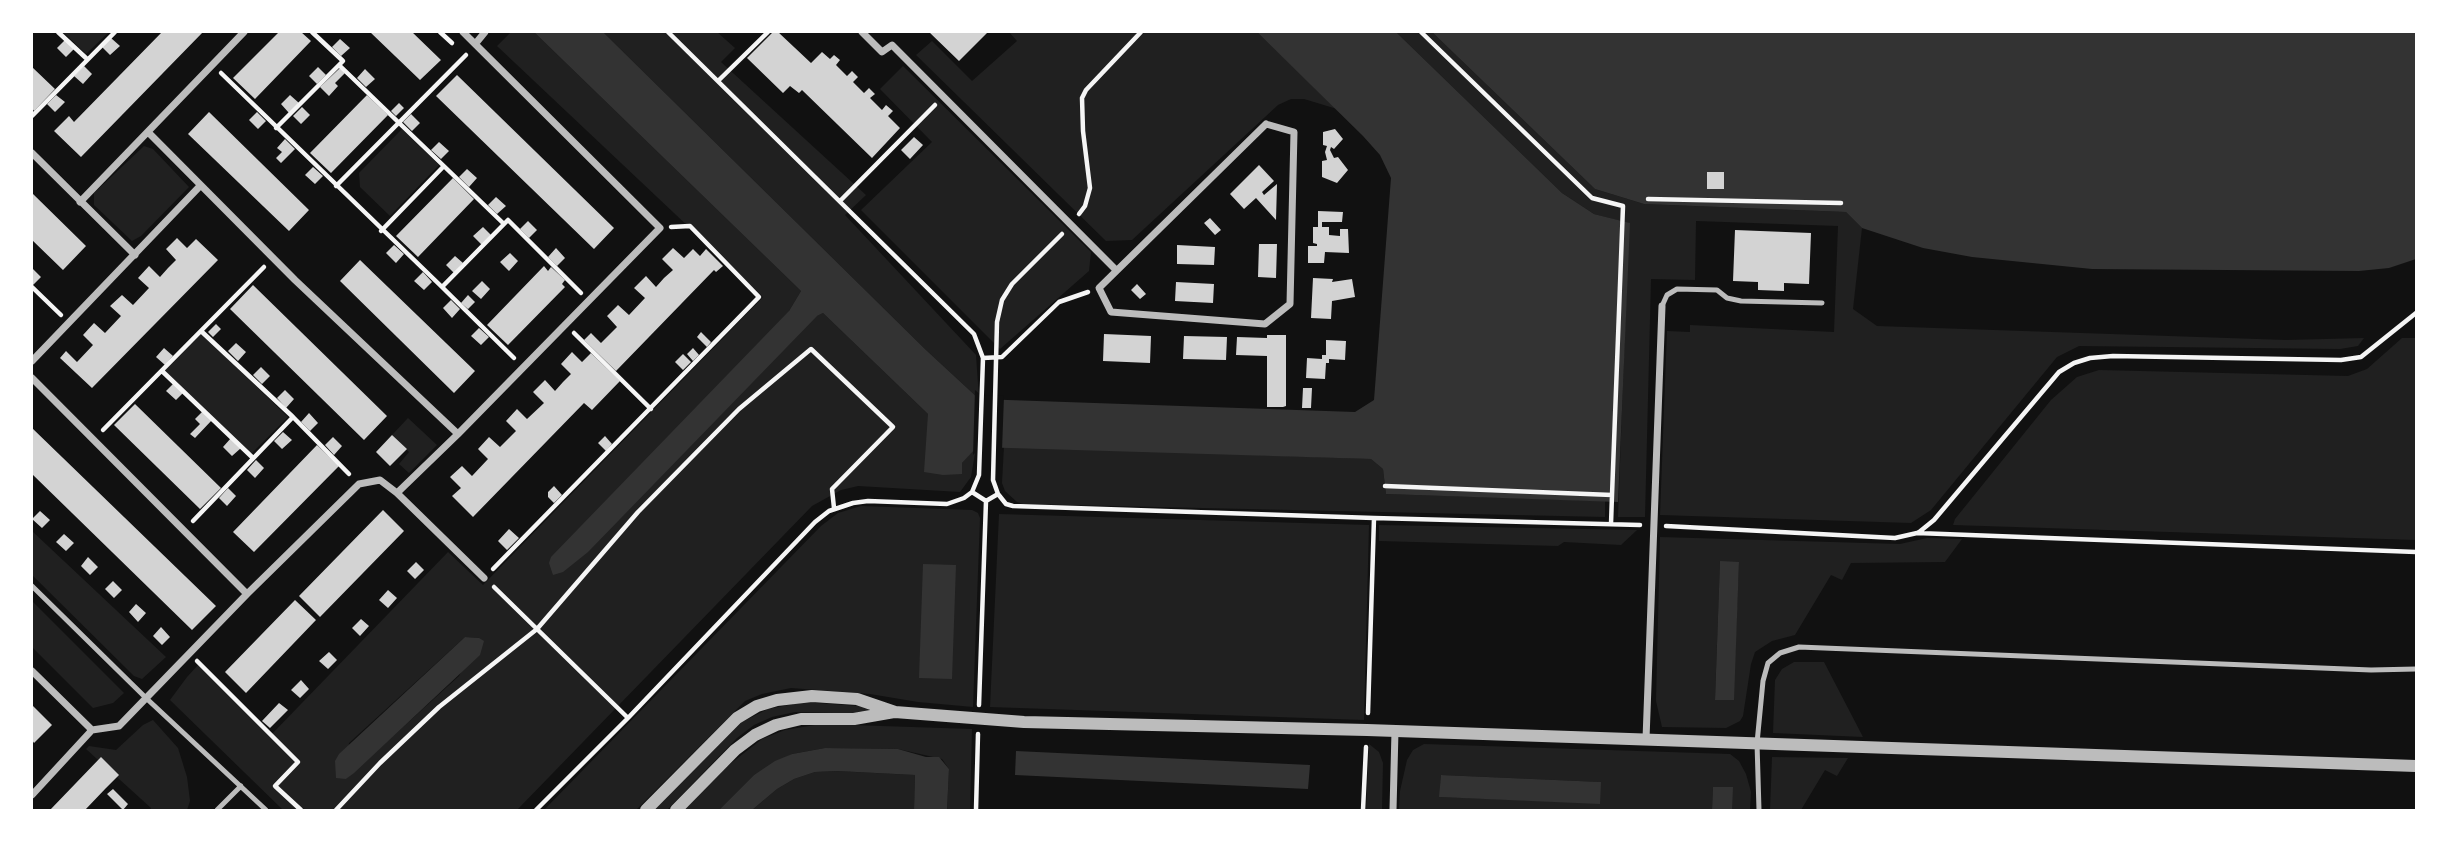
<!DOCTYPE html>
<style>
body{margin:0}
#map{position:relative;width:2448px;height:842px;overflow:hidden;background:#111;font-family:Literata,serif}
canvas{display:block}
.frame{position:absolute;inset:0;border:33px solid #fff;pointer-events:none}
</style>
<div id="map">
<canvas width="2448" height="842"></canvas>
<div class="frame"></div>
</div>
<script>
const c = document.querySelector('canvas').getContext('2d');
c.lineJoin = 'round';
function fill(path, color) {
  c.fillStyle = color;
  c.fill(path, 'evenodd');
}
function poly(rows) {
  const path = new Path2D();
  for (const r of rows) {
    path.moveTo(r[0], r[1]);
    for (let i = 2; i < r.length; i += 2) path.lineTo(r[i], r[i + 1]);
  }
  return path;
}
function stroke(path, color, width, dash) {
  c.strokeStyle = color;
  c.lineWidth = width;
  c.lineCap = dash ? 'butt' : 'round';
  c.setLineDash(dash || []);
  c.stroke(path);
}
fill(poly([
 [63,32,109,32,86,54],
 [511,32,534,32,801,291,789,311,817,316,823,313,928,414,962,463,976,447,971,477,960,492,858,486,841,490,812,506,517,810,283,810,170,700,187,677,198,665,270,736,448,552,483,585,763,297,497,46],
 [465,637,479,638,459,676,346,779,349,743],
 [603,32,717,32,735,48,721,62,866,195,845,215,976,355,979,399,926,350],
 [1009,32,1257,32,1337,109,1304,99,1291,99,1278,105,1132,240,1106,241,916,55,932,41,972,81,1017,41],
 [1396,32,1432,32,1595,189,1644,204,1846,212,1862,228,1853,309,1877,326,2286,340,2364,338,2358,346,2340,349,2079,346,2057,357,1931,510,1911,523,1660,515,1667,331,1690,332,1690,325,1834,332,1838,226,1696,221,1695,280,1651,279,1645,517,1618,517,1629,223,1594,214,1562,193],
 [903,66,1091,252,1089,271,1000,349,861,210,932,142,880,89],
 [402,129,439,165,390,216,360,187,359,173],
 [144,146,153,149,189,187,141,236,132,241,94,205,94,193],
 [199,331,288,417,251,454,163,369],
 [2402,338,2416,338,2416,540,1953,525,1955,519,2051,400,2077,377,2099,370,2348,376,2367,369],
 [408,418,437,445,409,473,399,464,409,452,392,435],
 [1004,446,1371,459,1383,469,1386,494,1605,501,1605,517,1023,504,1017,502,1005,491,1002,483],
 [861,506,972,510,978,513,980,518,973,707,918,702,870,694,791,688,762,694,745,701,636,810,544,810,821,526,838,513],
 [999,514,1369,525,1364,720,990,707],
 [1379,525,1637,530,1621,545,1564,542,1558,546,1379,541],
 [32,531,166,657,142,679,134,676,32,575],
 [1660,537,1900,544,1927,538,1962,539,1945,562,1851,563,1842,580,1831,575,1795,635,1772,641,1755,652,1751,664,1743,716,1740,721,1726,728,1662,727,1656,701],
 [1720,562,1739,562,1733,700,1715,699],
 [32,601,124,693,113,703,93,708,32,647],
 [1794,662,1824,662,1863,737,1773,733,1775,680,1782,669],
 [804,702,873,707,871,714,795,712,772,717,754,725,737,738,667,810,653,810,742,722,768,709],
 [153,720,178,748,187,777,190,801,187,810,150,810,151,808,86,749,89,746,116,750,143,725],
 [821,724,972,729,970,810,947,810,949,769,942,759,898,749,825,748,792,754,754,775,719,810,683,810,725,768,762,739,785,730],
 [1369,744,1379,752,1383,763,1382,810,1366,810],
 [1424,744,1730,754,1739,761,1746,774,1751,792,1750,810,1732,810,1732,787,1713,787,1712,810,1399,810,1400,791,1407,760,1413,750],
 [1441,775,1600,782,1600,803,1440,797],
 [1772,757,1848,758,1837,776,1825,770,1801,810,1770,810],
 [837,771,915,775,914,810,752,810,777,789,794,779,815,772]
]), '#202020');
fill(poly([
 [534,32,603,32,926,350,979,399,1355,412,1374,400,1391,178,1380,155,1363,136,1257,32,1396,32,1562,193,1594,214,1630,223,1618,502,1386,494,1383,469,1371,459,977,447,962,463,962,474,943,475,924,472,928,414,823,313,817,316,588,552,563,572,553,575,549,563,551,557,789,311,801,291],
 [1432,32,2416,32,2416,259,2389,268,2359,271,2092,269,1972,257,1923,248,1862,228,1846,212,1644,204,1595,189],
 [1720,561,1739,562,1734,700,1715,700],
 [923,564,956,565,952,679,919,678],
 [465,637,479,638,484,641,480,655,354,773,346,779,336,778,335,761,339,754],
 [825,748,898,749,926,757,939,757,949,769,947,810,914,810,915,775,837,771,815,772,794,779,777,789,752,810,719,810,754,775,775,761,792,754],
 [1016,751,1310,765,1308,789,1015,775],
 [1441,775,1601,782,1600,804,1439,797],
 [1713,787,1733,787,1732,810,1712,810]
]), '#333');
fill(poly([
 [975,390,981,395,1004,396,1002,450,978,450,973,455]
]), '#111');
fill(poly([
 [162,32,203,32,81,157,54,131,69,116,74,122],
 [279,32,301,32,311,41,255,99,233,78],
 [370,32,412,32,441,60,420,80],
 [773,32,778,32,811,63,822,52,830,59,834,55,840,60,836,65,847,76,852,71,858,77,853,82,864,93,869,88,875,94,870,98,882,110,886,105,893,111,888,116,900,128,872,158,802,90,799,93,790,86,783,93,747,58],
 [929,32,988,32,959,61],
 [111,38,120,46,110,55,102,47],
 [340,39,350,48,341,56,332,47],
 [65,40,74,49,66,57,57,48],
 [84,66,92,74,83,84,74,76],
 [32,67,55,89,34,111,32,108],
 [318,67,326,75,317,84,309,76],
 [340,68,345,73,335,83,338,86,329,96,320,87],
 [365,69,375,79,366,87,357,78],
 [457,75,614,228,594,249,436,96],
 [56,95,65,102,55,112,47,104],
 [290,95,299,103,289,113,281,104],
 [367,95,388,115,331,173,310,153],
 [399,103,404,108,396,116,391,111],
 [302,107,310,115,301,124,293,116],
 [209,112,309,210,289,231,188,134],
 [257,112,266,121,258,129,249,120],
 [411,114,420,123,412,131,403,122],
 [1335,129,1343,139,1334,149,1331,147,1330,150,1334,158,1338,157,1348,170,1337,183,1322,177,1322,161,1327,160,1325,152,1327,146,1323,145,1323,132],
 [914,137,923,145,910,159,901,150],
 [285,139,295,149,281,163,276,158,282,152,277,148],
 [439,142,449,151,441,159,431,150],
 [1259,165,1274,181,1262,192,1264,195,1277,184,1276,220,1256,198,1244,209,1230,194],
 [313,167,323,176,315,184,305,175],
 [467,169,477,178,469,187,459,177],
 [1707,172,1724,172,1724,189,1707,189],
 [453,178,474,199,418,257,396,236],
 [32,193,86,246,63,270,32,240],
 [496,197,506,206,497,214,488,205],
 [1318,211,1343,212,1342,222,1322,222,1322,227,1329,227,1329,235,1340,236,1340,229,1348,229,1349,253,1325,252,1324,263,1308,263,1308,246,1317,246,1317,244,1313,243,1313,227,1318,227],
 [1210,218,1221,230,1215,235,1204,223],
 [528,221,537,230,529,238,520,229],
 [483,227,491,235,482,245,473,236],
 [1735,230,1811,233,1809,284,1784,283,1784,291,1758,290,1758,282,1733,281],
 [177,238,187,248,196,239,218,260,92,388,60,358,66,351,77,362,93,345,83,335,94,323,105,333,121,316,110,306,122,295,133,305,149,288,138,278,149,266,160,277,168,268,176,260,166,249],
 [1259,244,1277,244,1276,278,1258,277],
 [394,245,404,254,396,263,386,253],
 [1177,245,1215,247,1214,265,1177,264],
 [556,248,565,258,557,266,548,257],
 [673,248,684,258,693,249,700,256,706,249,723,266,716,272,714,270,616,371,584,340,591,333,601,343,617,327,607,316,618,305,629,315,645,298,634,288,646,276,656,287,664,278,673,270,662,259],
 [510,253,518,261,509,271,500,262],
 [455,256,463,263,454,273,446,265],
 [360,260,475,371,454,393,340,281],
 [544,266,548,271,551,267,565,280,562,284,565,287,508,345,487,325],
 [32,268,41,277,32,286],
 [423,272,432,282,424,290,414,281],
 [1313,278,1333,279,1332,282,1352,279,1355,297,1332,301,1331,319,1311,318],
 [482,281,490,289,481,299,472,291],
 [1176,282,1214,284,1213,303,1175,301],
 [1137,284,1146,294,1140,299,1131,290],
 [253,285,387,416,364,440,230,309],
 [468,295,475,302,468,309,461,303],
 [451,300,460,309,452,318,443,308],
 [216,324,221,329,213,337,208,332],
 [479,328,489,337,481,345,471,336],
 [701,332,711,342,707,347,697,337],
 [1104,334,1151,336,1150,363,1103,361],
 [1267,335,1286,335,1286,406,1283,407,1267,407,1267,356,1236,355,1237,337,1267,338],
 [1184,336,1227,337,1226,360,1183,359],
 [1326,340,1346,341,1345,360,1329,359,1329,363,1326,363,1325,379,1306,378,1307,358,1322,359,1322,355,1326,355],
 [236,343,246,352,238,361,228,351],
 [164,348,173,356,165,365,156,357],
 [693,348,699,355,693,361,687,354],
 [572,352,582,362,591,353,620,381,592,410,584,403,473,517,452,496,461,488,450,477,462,466,472,476,488,459,478,449,489,437,500,447,516,431,506,421,517,409,527,419,544,403,533,392,545,380,555,391,563,382,571,374,561,364],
 [683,354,691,362,683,370,675,362],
 [261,367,270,376,262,384,253,375],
 [174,383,184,392,176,400,166,391],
 [1303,388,1312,388,1311,408,1302,408],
 [285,390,294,399,286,408,277,398],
 [135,404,221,488,200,509,114,425],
 [203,411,212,420,195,438,190,434,200,424,195,419],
 [309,413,318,423,310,431,301,422],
 [32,428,216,606,192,630,32,474],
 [283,432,292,440,282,449,274,441],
 [392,435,407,449,390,466,376,452],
 [605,436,612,444,606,451,598,443],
 [333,437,342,446,334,455,325,445],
 [231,438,241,448,232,456,223,447],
 [317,445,339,466,254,552,233,532],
 [256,460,264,468,255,478,247,470],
 [554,486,562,495,554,503,548,497,548,492],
 [228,488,236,496,227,506,219,498],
 [383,510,404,531,320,617,299,596],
 [40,511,50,520,42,528,32,519],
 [509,529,519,538,507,550,498,541],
 [64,534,74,543,66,551,56,542],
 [88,557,98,567,90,575,81,566],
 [416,562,424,570,415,579,407,571],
 [113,581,122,590,114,598,105,589],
 [388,590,397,598,388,608,379,600],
 [295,600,316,620,246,693,225,672],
 [136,604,146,613,138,622,129,612],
 [361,619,369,626,360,636,352,628],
 [161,627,170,637,162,645,153,636],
 [329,652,337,660,328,669,319,661],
 [301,680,309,689,300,698,291,690],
 [279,703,288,710,270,728,262,721],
 [32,705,52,725,34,743,32,740],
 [101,757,119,775,106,788,85,810,50,810],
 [113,789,128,804,123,810,107,794]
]), '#d3d3d3');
stroke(poly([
 [58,32,87,59],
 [440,32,452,43],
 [339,65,504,224],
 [221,73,442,287],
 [719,80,768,32],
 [32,116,115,32],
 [276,128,343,61,312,32],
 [336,186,466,55],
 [1648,199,1841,203],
 [840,201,935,105],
 [1079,214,1085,206,1090,188,1083,131,1082,98,1086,90,1141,32],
 [381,231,443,167],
 [1062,234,1012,284,1002,300,997,322,993,480,998,494,1006,504,1013,506,1374,518,1640,525],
 [32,287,61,315],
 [201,331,293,417,349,474],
 [574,333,651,409],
 [514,358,442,287,508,220,581,293],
 [983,358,1002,357,1059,302,1088,292],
 [162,371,253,458],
 [103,430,264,267],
 [1385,486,1612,495,1623,206,1592,198,1421,32],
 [972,492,986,501,998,494],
 [193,521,293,417],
 [1611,524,1612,495],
 [1666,526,1895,538,1917,533,2416,552],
 [1918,533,1934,520,2059,372,2074,363,2090,358,2113,356,2341,360,2361,357,2416,313],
 [493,569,759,297,690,226,671,227],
 [494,587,628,718],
 [197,661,298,762,275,786,301,810],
 [979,705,986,501],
 [1368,713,1374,518],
 [336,810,380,763,439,707,537,629,638,512,739,409,811,349,893,427,832,489,834,508],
 [536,810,628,718,815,522,829,511,853,503,868,501,947,504,964,498,972,492,979,475,983,358,974,334,668,32],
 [976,810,978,734],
 [1363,810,1366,747]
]), '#f5f5f5', 4.5);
stroke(poly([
 [1662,306,1667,295,1677,289,1717,290,1727,298,1741,301,1822,303],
 [32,586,146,698,266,810],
 [217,810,241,786],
 [1759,810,1757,743,1763,681,1768,663,1780,653,1799,647,2371,670,2416,669]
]), '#bcbcbc', 5);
stroke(poly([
 [862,32,882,52,892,45,1116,270],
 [476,43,485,32],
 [1266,124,1294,132,1290,304,1265,324,1111,312,1099,288,1266,124],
 [148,132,295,280,458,434],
 [32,153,135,255],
 [80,202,244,32],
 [32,361,200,186],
 [32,378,247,594],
 [397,493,458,434,660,228,463,32],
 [32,671,92,730],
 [1646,739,1662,306],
 [32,795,92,730,119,726,247,594,359,484,380,480,397,493,484,578],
 [1393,810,1395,731]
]), '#bcbcbc', 7);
stroke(poly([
 [646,810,737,718,757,706,777,700,812,696,857,699,895,712,1024,722,1367,730,2416,766],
 [676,810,735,750,755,735,776,725,801,719,854,719,894,712]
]), '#bcbcbc', 12);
</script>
